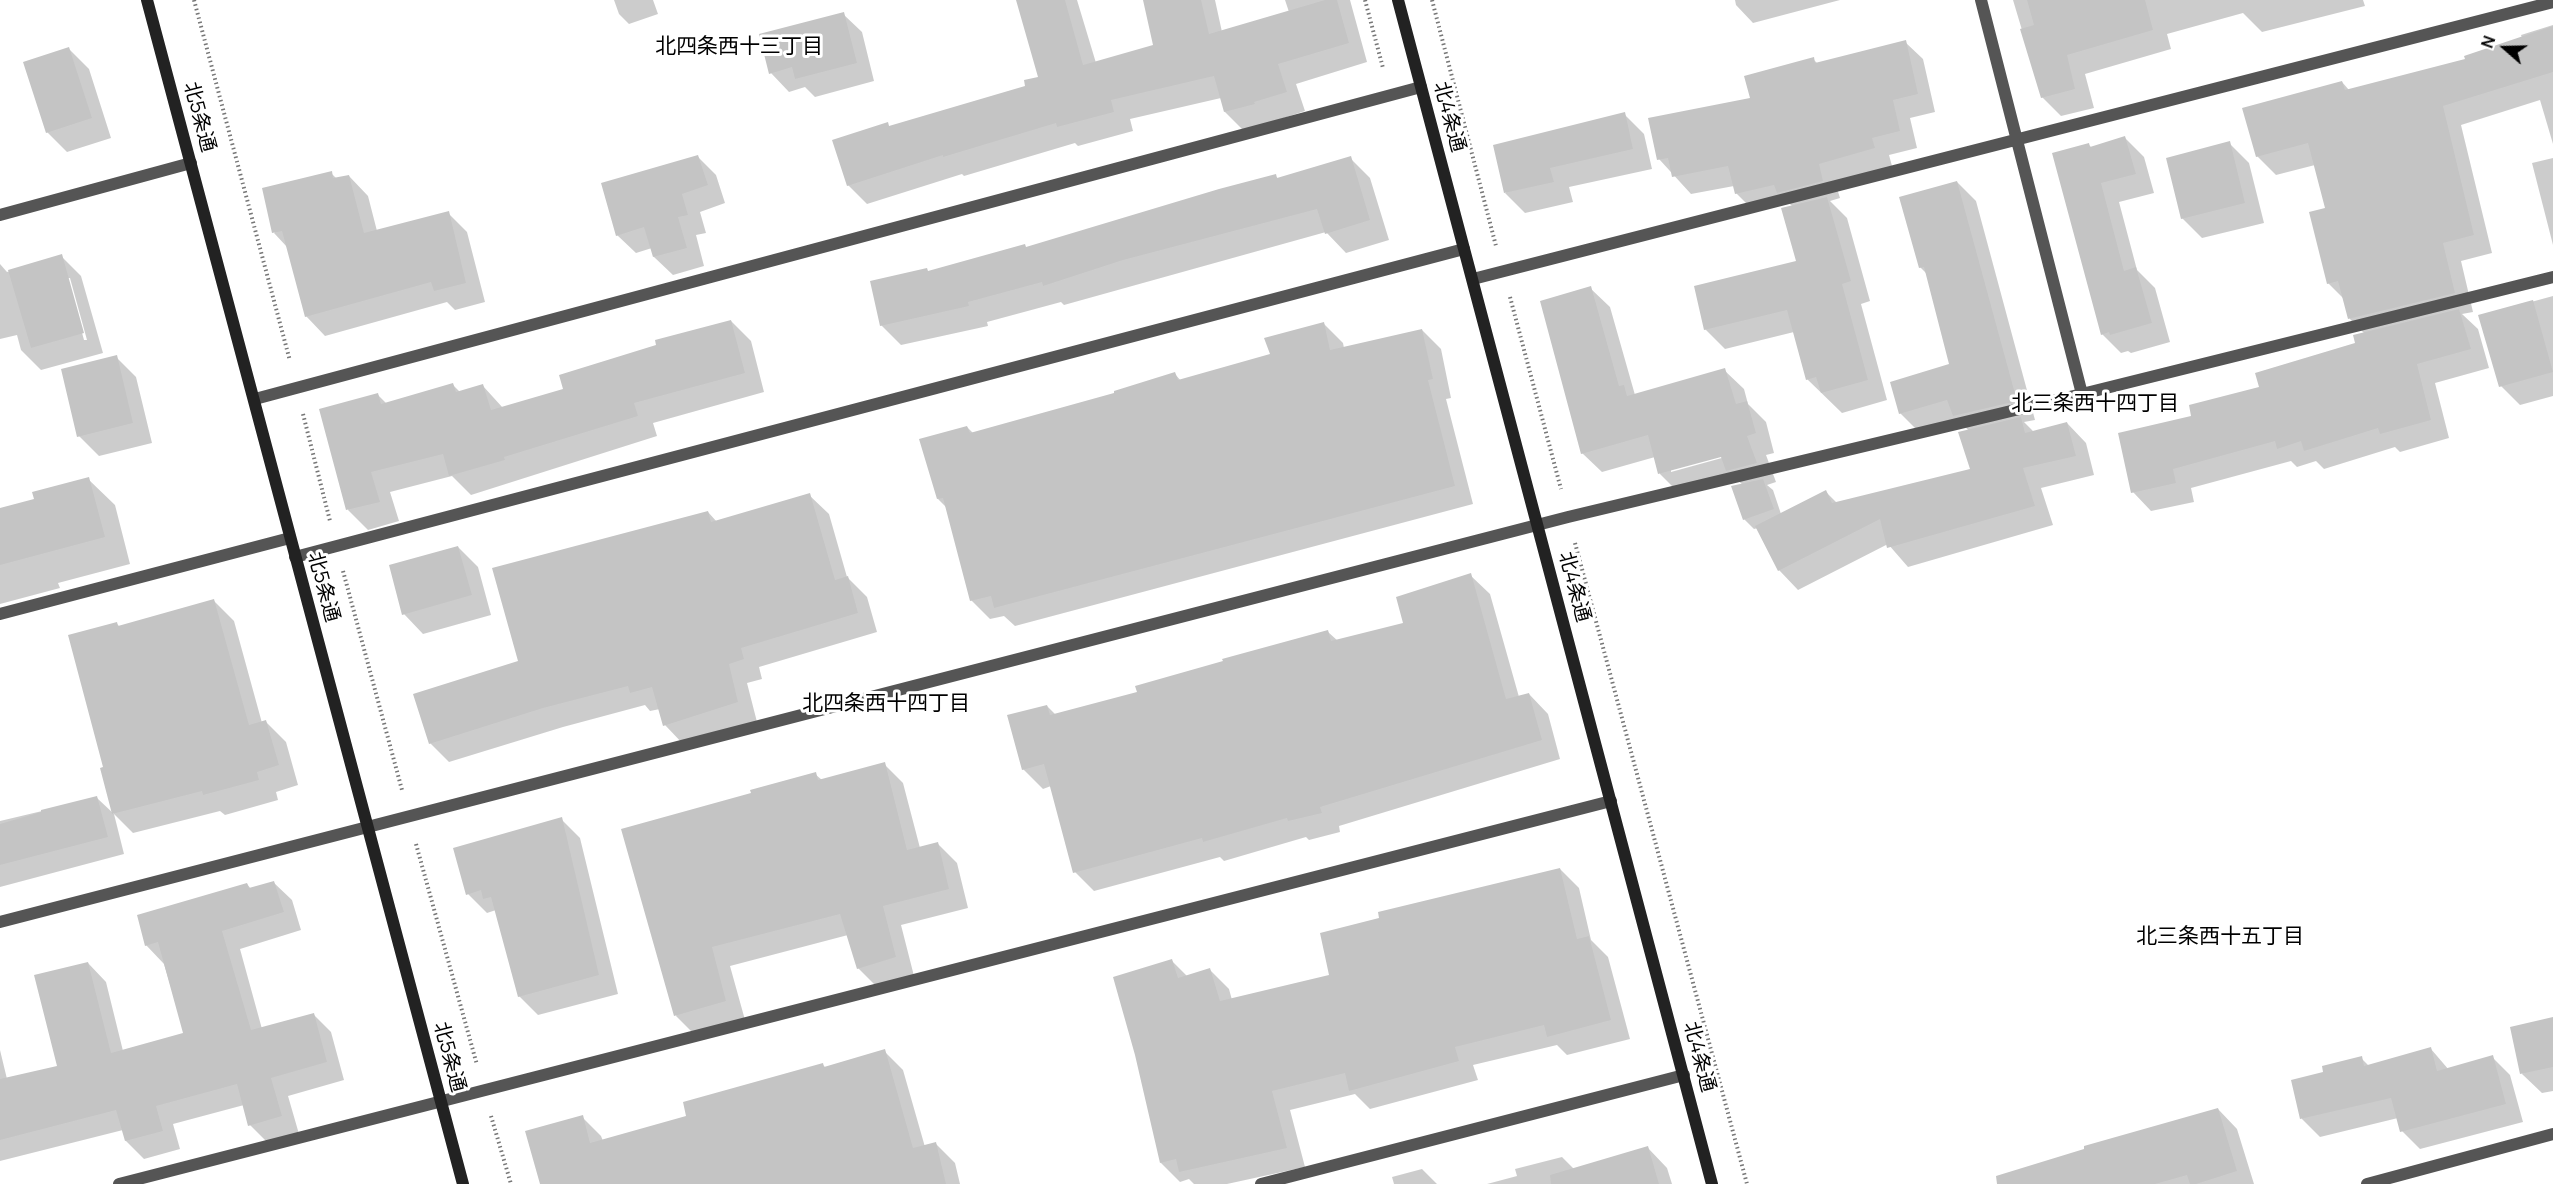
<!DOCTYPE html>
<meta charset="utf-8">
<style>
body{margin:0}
#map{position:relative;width:2553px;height:1184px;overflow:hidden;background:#fff;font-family:Manrope,sans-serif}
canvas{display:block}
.north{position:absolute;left:2475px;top:18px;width:60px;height:60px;-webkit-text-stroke:4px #fff;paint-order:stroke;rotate:290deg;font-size:16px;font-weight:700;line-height:24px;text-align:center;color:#000}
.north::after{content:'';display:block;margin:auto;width:21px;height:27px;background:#000;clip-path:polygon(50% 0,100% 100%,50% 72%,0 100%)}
</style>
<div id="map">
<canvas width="2553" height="1184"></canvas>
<div class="north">N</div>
</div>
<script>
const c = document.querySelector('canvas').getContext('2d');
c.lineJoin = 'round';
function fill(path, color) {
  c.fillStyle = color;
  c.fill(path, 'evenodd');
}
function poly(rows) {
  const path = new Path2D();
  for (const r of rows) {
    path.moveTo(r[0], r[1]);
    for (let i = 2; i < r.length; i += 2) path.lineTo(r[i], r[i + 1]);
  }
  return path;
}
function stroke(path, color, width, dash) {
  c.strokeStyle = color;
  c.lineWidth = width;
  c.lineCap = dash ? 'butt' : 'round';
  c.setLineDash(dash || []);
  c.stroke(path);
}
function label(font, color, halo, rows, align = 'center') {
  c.font = font + ' Manrope,"Noto Sans JP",sans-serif';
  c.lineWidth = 6;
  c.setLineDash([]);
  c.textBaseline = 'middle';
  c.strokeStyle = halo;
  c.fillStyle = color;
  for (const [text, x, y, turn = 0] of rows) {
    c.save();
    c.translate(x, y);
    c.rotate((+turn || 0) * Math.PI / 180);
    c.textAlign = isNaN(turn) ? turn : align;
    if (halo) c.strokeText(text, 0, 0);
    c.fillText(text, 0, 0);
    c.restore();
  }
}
fill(poly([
 [614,0,653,0,658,14,629,24,619,14],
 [1018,0,1077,0,1096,63,1155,46,1144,0,1215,0,1222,32,1289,12,1285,0,1350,0,1367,62,1296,84,1305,111,1244,131,1225,112,1221,98,1130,119,1133,131,1078,146,1075,143,964,176,962,174,867,204,848,185,887,124,890,127,1027,87,1040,78],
 [1735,0,1840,0,1753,23,1736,5],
 [2013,0,2363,0,2365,6,2262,32,2243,13,2167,34,2171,49,2085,74,2094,108,2061,116,2042,97],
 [843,14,862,32,874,81,815,97,805,87,789,92,771,73],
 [2553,25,2553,144,2540,100,2461,125,2492,253,2461,261,2473,312,2462,314,2478,329,2489,368,2435,383,2449,438,2400,452,2395,447,2324,469,2316,461,2297,467,2291,461,2191,488,2194,502,2151,511,2133,492,2193,417,2357,344,2365,334,2350,319,2345,300,2328,283,2326,209,2315,165,2276,175,2257,156,2342,82,2349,90,2467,60,2522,38,2521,35],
 [1905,42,1923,59,1935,112,1910,118,1917,148,1889,155,1892,166,1835,182,1840,198,1830,201,1847,218,1870,301,1861,304,1887,400,1842,413,1807,379,1794,332,1725,349,1705,329,1798,262,1793,207,1789,203,1754,211,1736,193,1734,186,1691,194,1659,159,1813,59,1818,64],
 [69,49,89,69,111,138,67,152,47,132],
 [1624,114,1644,134,1652,169,1569,187,1573,202,1525,213,1505,193],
 [2125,138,2144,157,2154,193,2119,202,2137,270,2155,288,2170,342,2131,353,2128,351,2121,353,2102,334,2088,144,2092,148],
 [2229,143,2249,163,2264,223,2202,238,2182,218],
 [697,156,716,175,725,203,700,212,706,233,696,235,704,266,673,275,654,257,652,248,636,253,617,235],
 [1350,158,1370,178,1389,240,1346,253,1326,232,1064,305,1061,302,987,322,988,326,901,345,881,325,929,272,1027,248,1275,176,1279,179],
 [2553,158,2553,245,2532,163],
 [331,173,337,179,349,176,368,196,377,231,448,213,467,232,485,302,455,310,447,302,325,336,306,316,287,247,274,233],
 [1957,182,1976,201,2035,420,2024,422,2034,432,2067,423,2086,443,2094,475,2041,488,2053,525,1908,567,1888,544,1798,590,1779,570,1758,528,1754,529,1744,519,1743,485,1735,478,1679,493,1660,474,1655,457,1602,472,1582,453,1590,288,1610,307,1635,395,1724,370,1744,389,1748,404,1766,422,1774,453,1766,455,1776,482,1767,485,1773,490,1781,514,1826,492,1837,503,1972,470,1969,431,1959,420,1919,432,1900,413,1951,365,1927,274,1920,267],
 [1728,453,1729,456,1671,472,1671,469],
 [61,256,81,276,103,353,41,370,21,350,17,335,0,339,0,264,7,272],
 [67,278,70,278,87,340,84,340],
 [2553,296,2553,396,2520,405,2501,386,2480,316],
 [731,321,751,341,764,392,653,423,657,436,471,495,452,476,390,492,399,521,368,530,348,510,378,395,387,404,453,385,460,392,483,386,503,408,565,390],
 [1324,324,1343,343,1344,348,1422,330,1441,349,1451,398,1446,399,1473,504,1015,626,1004,616,990,619,971,600,947,508,938,499,967,427,974,434,1116,394,1175,374,1181,381,1271,355],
 [116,357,136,377,152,443,99,456,79,436],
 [88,479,115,505,130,564,58,583,60,588,0,604,0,510,35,500],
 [809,495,829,514,847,577,867,597,877,632,759,667,762,679,747,683,757,722,684,745,665,725,660,709,650,711,645,705,563,727,449,762,430,743,519,662,708,512,717,522],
 [458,547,478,567,491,615,423,634,404,614],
 [1470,575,1490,594,1519,697,1529,694,1548,714,1560,759,1339,826,1340,832,1309,840,1306,837,1224,861,1220,857,1094,891,1075,872,1051,786,1043,789,1023,769,1047,706,1056,715,1139,693,1328,632,1338,641,1405,624],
 [214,601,234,621,262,723,266,722,286,742,298,785,276,792,278,800,225,815,220,811,133,833,114,814,124,854,0,887,0,821,97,798,114,814,102,769,105,768,116,623,120,627],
 [884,764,903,783,920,848,938,844,957,863,968,908,901,925,914,976,877,987,858,968,848,935,730,966,745,1020,695,1035,676,1016,753,794,815,774,822,780],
 [561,819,580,838,618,994,538,1015,519,996,496,910,487,913,468,894],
 [1560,869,1579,888,1591,940,1608,957,1630,1039,1567,1055,1557,1045,1473,1065,1478,1080,1370,1109,1355,1094,1290,1110,1305,1167,1227,1184,1194,1184,1189,1179,1180,1182,1161,1163,1172,961,1187,976,1210,970,1229,989,1232,1000,1331,977],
 [273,882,292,900,301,930,240,949,262,1029,313,1014,331,1032,344,1080,288,1096,299,1134,268,1143,250,1125,244,1105,173,1124,180,1149,144,1159,126,1141,123,1130,0,1161,0,1050,7,1079,59,1067,88,963,106,982,123,1051,185,1034,164,964,146,945,247,884,251,889],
 [2553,1018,2553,1091,2542,1093,2522,1074],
 [2431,1049,2449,1070,2492,1057,2510,1075,2523,1122,2420,1149,2402,1131,2398,1118,2320,1137,2302,1119,2293,1081,2325,1073,2361,1058,2369,1066],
 [884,1051,903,1070,925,1147,936,1144,955,1163,960,1184,541,1184,582,1117,601,1136,603,1141,688,1117,823,1065,826,1068],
 [2218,1109,2237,1129,2254,1184,2008,1184],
 [1648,1148,1667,1168,1672,1184,1487,1184,1517,1176,1515,1169,1562,1157,1574,1169],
 [1422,1169,1437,1184,1394,1184,1392,1177]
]), '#0003');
fill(poly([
 [1016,0,1065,0,1083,65,1153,45,1143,0,1201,0,1209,34,1325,0,1337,0,1349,43,1278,64,1287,92,1254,102,1255,104,1224,112,1214,76,1111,100,1114,112,1057,127,1056,123,943,157,943,155,847,186,832,140,888,122,889,126,1025,86,1024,80,1038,77],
 [2027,0,2145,0,2153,30,2067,55,2075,89,2041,98,2020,29,2034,25],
 [844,12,857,63,795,79,792,67,769,74,759,34],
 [2553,26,2553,72,2443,106,2474,235,2443,243,2455,293,2348,319,2338,281,2327,284,2309,212,2325,208,2308,143,2256,157,2242,108,2342,81,2345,90,2465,59,2464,56],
 [1906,40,1918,94,1893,100,1900,131,1872,138,1875,148,1819,164,1823,181,1777,193,1774,185,1735,194,1728,166,1672,177,1668,158,1657,160,1648,118,1750,98,1744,76,1814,57,1815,63],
 [69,47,92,118,46,133,23,62],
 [1625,112,1633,149,1550,168,1554,182,1504,193,1493,145],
 [2125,136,2136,174,2101,183,2124,271,2136,267,2152,323,2110,335,2109,332,2101,335,2052,153,2089,143,2090,147],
 [2230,141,2245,203,2181,219,2166,158],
 [698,155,708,185,682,194,688,215,678,217,687,248,653,257,644,227,616,236,601,183],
 [1351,156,1370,220,1325,234,1317,209,1123,260,1043,286,1042,282,968,302,969,306,880,326,870,281,927,268,928,271,1025,244,1026,247,1219,189,1276,174,1277,178],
 [332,171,333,178,349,175,364,233,449,211,466,283,434,291,431,282,305,317,282,231,272,233,262,188],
 [1957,181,2017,401,1953,416,1947,400,1899,414,1890,382,1949,364,1924,267,1919,268,1899,197],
 [1827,197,1851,281,1842,284,1868,380,1821,393,1816,377,1806,380,1787,310,1704,330,1694,286,1796,261,1781,208],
 [62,254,84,333,31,348,8,270],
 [1591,286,1619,386,1624,385,1627,396,1725,368,1736,404,1747,401,1756,433,1747,436,1757,463,1726,471,1721,457,1658,474,1648,435,1581,454,1540,301],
 [2533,300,2553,372,2499,387,2478,315],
 [2459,309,2471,349,2417,364,2431,420,2380,434,2378,428,2304,451,2301,441,2277,449,2275,441,2173,469,2176,483,2131,493,2118,433,2191,416,2189,405,2259,387,2255,373,2355,343,2353,335],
 [731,320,745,373,634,403,638,416,504,457,505,460,449,476,443,454,371,472,380,502,346,510,319,409,378,393,381,404,453,383,456,392,483,384,491,410,563,389,559,375,656,345,655,340],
 [1324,322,1330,350,1422,329,1433,379,1428,380,1455,486,994,608,991,596,970,601,943,498,937,499,919,439,967,426,970,433,1114,393,1114,391,1175,372,1178,380,1270,354,1264,338],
 [117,355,133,423,77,437,61,369],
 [2021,417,2025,433,2067,422,2076,456,2023,468,2035,506,1887,548,1880,519,1778,571,1755,526,1826,490,1832,503,1970,469,1958,432],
 [89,477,105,537,0,565,0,508,34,499,32,492],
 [1763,479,1774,509,1743,520,1731,486],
 [810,493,835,580,848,576,858,613,741,648,744,659,729,664,738,702,663,726,652,687,630,693,628,686,543,708,429,744,413,694,518,661,492,568,708,511,711,522],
 [458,546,472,595,402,615,389,565],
 [1471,573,1506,699,1529,693,1542,740,1320,807,1322,813,1288,821,1287,818,1203,842,1202,838,1073,873,1044,764,1022,770,1007,715,1047,705,1050,715,1137,692,1135,686,1223,661,1222,659,1328,630,1331,641,1403,623,1396,597],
 [214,599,249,725,266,720,279,765,257,772,259,780,203,795,202,791,112,814,100,768,103,767,68,635,117,622,118,626],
 [885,762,907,850,938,842,949,889,883,906,896,957,857,969,840,914,712,947,726,1001,674,1016,621,829,751,793,750,790,816,772,818,780],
 [97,796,108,837,0,865,0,824,41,812,41,810],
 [562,817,599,975,518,997,491,897,483,899,481,890,466,895,453,848],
 [1560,868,1577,939,1589,936,1611,1020,1547,1037,1544,1025,1455,1047,1459,1061,1349,1091,1345,1073,1272,1091,1287,1148,1179,1172,1176,1159,1160,1163,1135,1055,1113,977,1172,959,1178,978,1210,968,1220,1001,1329,975,1320,933,1379,918,1378,912],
 [274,881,284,912,222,931,251,1030,314,1013,327,1062,271,1078,282,1116,248,1126,237,1084,156,1106,163,1131,125,1141,116,1110,0,1140,0,1079,57,1066,34,975,88,962,111,1053,183,1033,158,942,145,946,137,915,247,883,249,888],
 [2553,1017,2553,1067,2520,1074,2510,1027],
 [2431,1047,2437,1071,2493,1055,2506,1104,2400,1132,2391,1098,2300,1119,2291,1080,2323,1072,2322,1066,2362,1056,2364,1066],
 [885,1049,913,1148,936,1142,946,1184,540,1184,525,1131,583,1115,590,1143,686,1116,683,1102,823,1063,824,1067],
 [2218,1108,2237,1171,2196,1184,2190,1184,2187,1175,2155,1184,1997,1184,1996,1176,2084,1149,2084,1146],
 [1648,1146,1659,1184,1551,1184,1550,1175]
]), '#c4c4c4');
stroke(poly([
 [194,0,290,361],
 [1365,0,1383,68],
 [1432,0,1496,246],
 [1510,297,1561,489],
 [303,414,330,521],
 [1575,543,1747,1184],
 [343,571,402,790],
 [416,844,477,1065],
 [491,1116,511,1184]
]), '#777', 4, [1.5, 3]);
stroke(poly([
 [1981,0,2082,394],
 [0,215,191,163],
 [1473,279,2553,2],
 [255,399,1421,87],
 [295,557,1464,249],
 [0,614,290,538],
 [0,922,1568,517,2082,394,2553,277],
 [119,1184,1611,801],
 [1261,1184,1684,1075],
 [2367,1184,2553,1134]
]), '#555', 12);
stroke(poly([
 [147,0,463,1184],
 [1398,0,1712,1184]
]), '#222', 12);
label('20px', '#000', '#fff', [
 ["北5条通",199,117,75],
 ["北4条通",1449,117,75],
 ["北5条通",323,587,75],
 ["北4条通",1574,587,75],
 ["北5条通",449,1057,75],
 ["北4条通",1699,1057,75]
]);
label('21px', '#000', '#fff', [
 ["北四条西十三丁目",739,47],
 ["北三条西十四丁目",2095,404],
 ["北四条西十四丁目",886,704],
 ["北三条西十五丁目",2220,937]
]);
</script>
